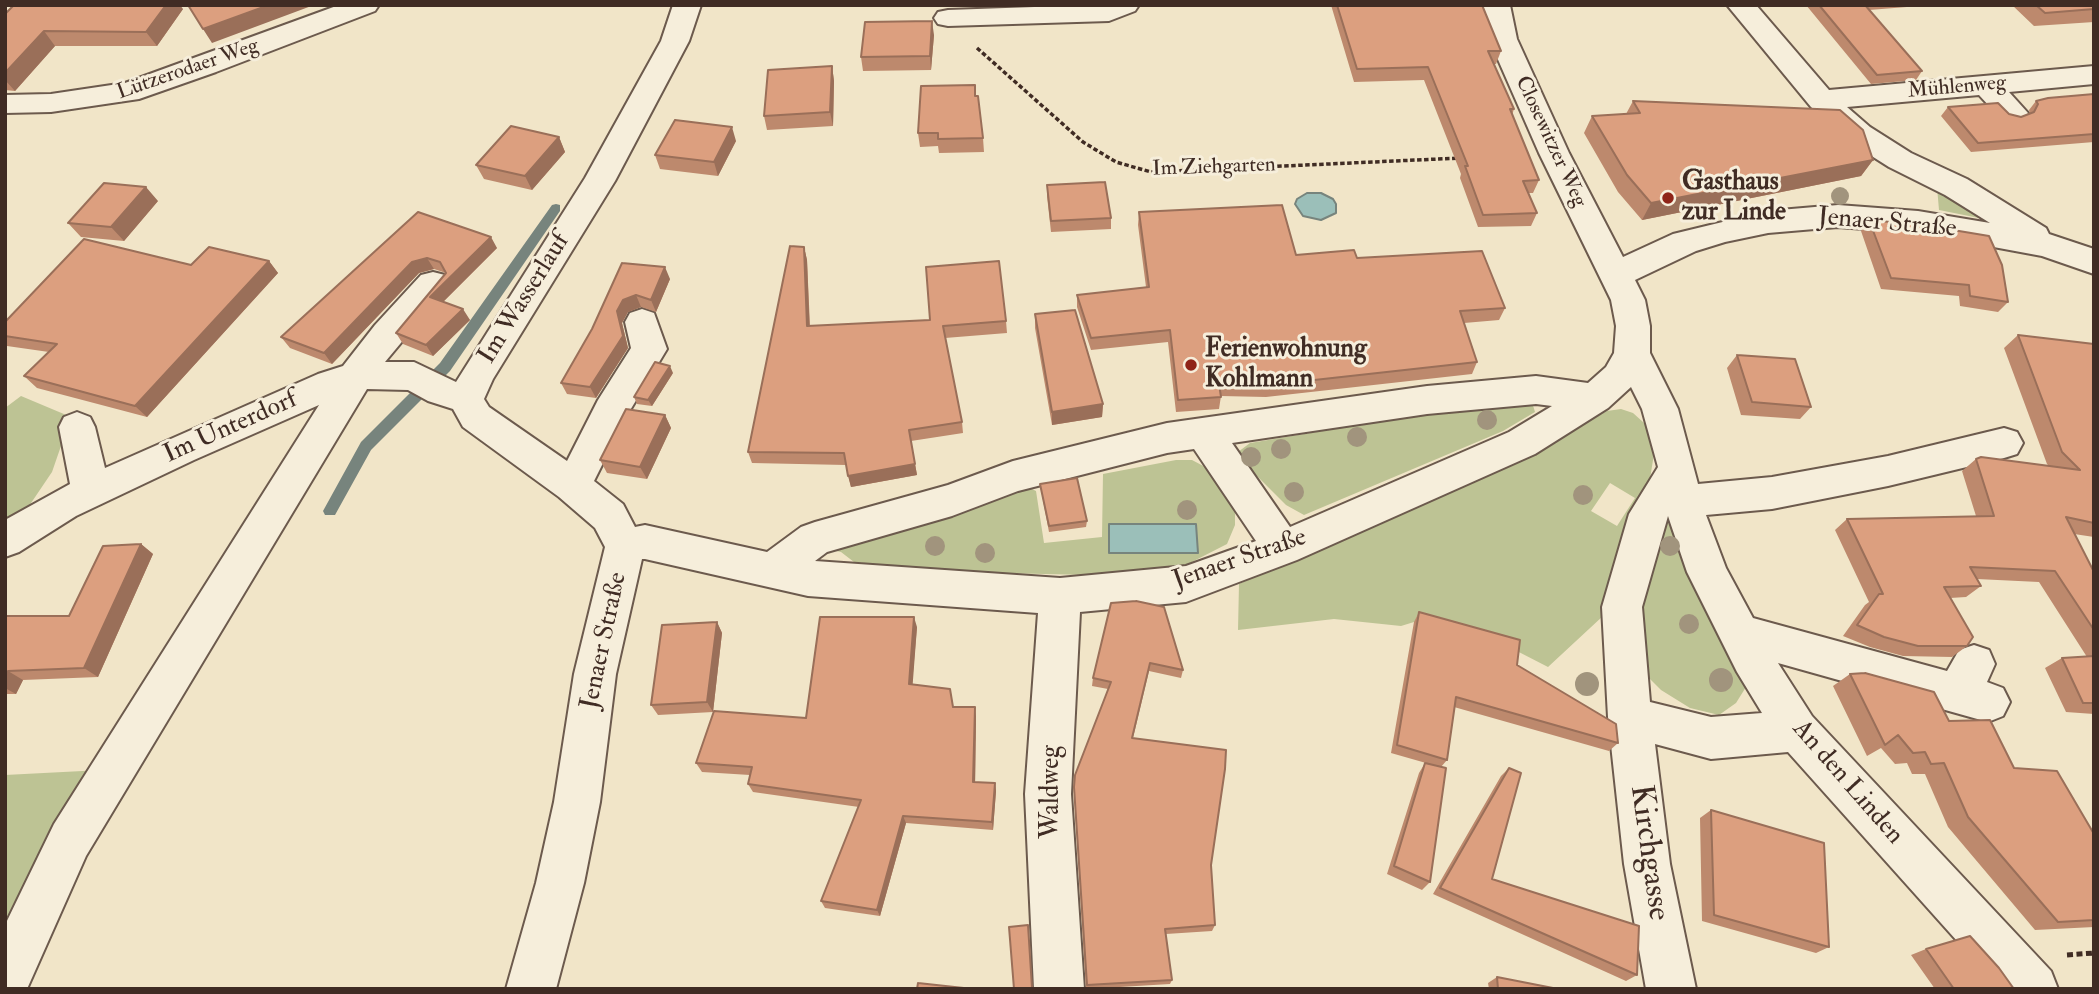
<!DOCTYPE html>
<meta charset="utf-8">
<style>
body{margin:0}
#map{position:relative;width:2099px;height:994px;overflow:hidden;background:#f1e5c8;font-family:"IM FELL Double Pica",serif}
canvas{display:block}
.frame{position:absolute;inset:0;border:7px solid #402c24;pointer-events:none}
</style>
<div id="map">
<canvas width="2099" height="994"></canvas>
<div class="frame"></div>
</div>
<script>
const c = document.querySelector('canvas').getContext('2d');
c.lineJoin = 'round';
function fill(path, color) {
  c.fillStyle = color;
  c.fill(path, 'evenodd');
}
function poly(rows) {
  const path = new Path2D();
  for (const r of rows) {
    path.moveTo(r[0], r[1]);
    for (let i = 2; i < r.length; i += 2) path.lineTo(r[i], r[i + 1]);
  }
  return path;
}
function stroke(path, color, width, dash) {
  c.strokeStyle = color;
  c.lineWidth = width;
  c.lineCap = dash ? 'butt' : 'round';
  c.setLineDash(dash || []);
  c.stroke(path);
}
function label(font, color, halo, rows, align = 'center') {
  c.font = font + ' "IM FELL Double Pica",serif';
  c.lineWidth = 6;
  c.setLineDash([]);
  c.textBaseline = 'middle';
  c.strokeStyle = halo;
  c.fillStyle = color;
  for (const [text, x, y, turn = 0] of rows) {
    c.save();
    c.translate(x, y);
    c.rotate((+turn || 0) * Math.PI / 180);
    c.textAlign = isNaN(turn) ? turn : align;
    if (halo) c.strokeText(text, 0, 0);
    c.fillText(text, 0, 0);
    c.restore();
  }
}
fill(poly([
 [1937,187,1989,220,1939,210],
 [21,396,71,417,52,472,27,509,5,522,5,408],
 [1521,398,1532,402,1535,412,1503,431,1304,515,1286,505,1243,462,1238,452,1250,443],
 [1621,409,1633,413,1653,431,1656,441,1650,479,1619,549,1603,616,1548,667,1513,649,1414,622,1401,626,1334,619,1238,630,1239,584,1523,458,1607,411],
 [1610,483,1635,498,1617,526,1591,511],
 [1176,460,1192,460,1209,469,1235,504,1235,525,1227,544,1186,565,1088,575,957,572,854,562,841,552,817,547,1026,486,1036,491,1044,543,1102,537,1103,474],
 [1674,512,1746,687,1736,703,1719,715,1690,708,1661,690,1644,673,1635,611,1652,535],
 [102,770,5,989,5,775]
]), '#bdc394');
const water = poly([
 [1307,193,1321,193,1333,199,1336,204,1336,213,1321,220,1303,216,1295,204,1297,199,1307,193],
 [1109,524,1196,524,1198,553,1109,553,1109,524]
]);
fill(water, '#9bbfb9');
stroke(water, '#77847d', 2);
fill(poly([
 [556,204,560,205,560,211,450,371,371,450,335,515,325,515,323,511,361,442,440,363,552,205,556,204]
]), '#77847d');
const minor = poly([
 [339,5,379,5,375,11,216,72,139,99,51,112,5,113,5,95,51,94,125,83,339,5],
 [673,5,701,5,689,41,615,181,493,379,484,399,489,407,567,461,598,400,631,348,625,322,630,313,642,309,654,313,667,349,626,417,594,481,623,504,635,527,645,525,767,552,801,527,815,522,948,485,1013,461,1167,423,1427,386,1536,376,1588,383,1606,367,1614,353,1616,326,1611,300,1539,153,1489,39,1482,5,1510,5,1517,39,1569,153,1623,257,1673,234,1768,211,1838,205,1918,211,1990,223,1945,195,1889,167,1848,141,1811,107,1727,5,1756,5,1829,90,2094,66,2094,84,2009,92,2028,113,2024,120,2013,123,2002,120,1979,95,1847,107,1870,127,1911,153,1967,179,2046,228,2049,234,2094,249,2094,274,2042,256,1918,233,1838,227,1768,233,1725,242,1696,251,1635,280,1645,300,1650,326,1650,353,1678,409,1698,484,1772,477,1888,456,2004,428,2017,432,2023,443,2017,454,2004,458,1888,486,1772,509,1706,515,1726,568,1753,618,1947,671,1959,650,1974,645,1989,650,1995,664,1987,682,2003,688,2010,702,2003,716,1988,722,1778,663,1812,716,2051,971,2058,989,2000,989,1788,752,1711,759,1655,744,1670,864,1696,989,1646,989,1624,864,1608,717,1602,607,1629,514,1658,467,1642,409,1631,387,1608,408,1535,454,1297,560,1186,602,1080,612,1071,794,1084,989,1034,989,1025,794,1038,613,808,596,645,559,642,559,616,674,600,802,584,883,556,989,506,989,536,883,554,802,574,674,605,547,595,528,559,497,463,427,453,409,428,401,408,390,367,389,86,856,27,989,5,989,5,925,54,824,319,405,194,460,76,516,19,552,5,557,5,520,70,484,59,427,64,417,77,412,90,417,95,427,105,468,318,374,343,366,375,325,421,275,433,272,445,275,450,284,385,362,414,362,456,382,585,178,661,41,673,5],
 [1536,404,1552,406,1509,432,1290,527,1232,443,1427,414,1536,404],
 [1194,449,1256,541,1186,566,1060,578,815,561,827,552,952,516,1018,491,1167,453,1194,449],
 [1668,516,1687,572,1737,672,1762,713,1711,717,1650,702,1642,607,1668,516],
 [1092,5,1139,5,1135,11,1109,21,948,26,938,24,934,18,938,12,948,10,1092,5]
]);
stroke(minor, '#6c5a4d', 4);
stroke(poly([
 [977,48,1083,142,1116,162,1151,172,1461,158]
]), '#402c24', 3.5, [4.5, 2.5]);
stroke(poly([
 [2067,955,2094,953]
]), '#402c24', 5, [6, 3.5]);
fill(minor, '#f6eedb');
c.fillStyle = '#a1947d';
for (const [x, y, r] of [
 [1840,196,9],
 [1487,420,10],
 [1357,437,10],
 [1281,449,10],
 [1251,457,10],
 [1294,492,10],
 [1583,495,10],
 [1187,510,10],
 [935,546,10],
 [1670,546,10],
 [985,553,10],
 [1689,624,10],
 [1721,680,12],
 [1587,684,12]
]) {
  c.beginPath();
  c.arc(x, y, r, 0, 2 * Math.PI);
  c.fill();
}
fill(poly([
 [1331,5,1482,5,1501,51,1496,64,1494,64,1514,109,1512,115,1539,180,1533,193,1528,193,1537,213,1531,226,1478,227,1460,178,1461,174,1424,80,1354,82],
 [1806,5,1932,5,1869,10,1922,71,1916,80,1871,84],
 [2012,5,2094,5,2094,22,2034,26],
 [183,9,157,46,55,46,15,91,5,90,5,14],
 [934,35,931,70,863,71,861,57],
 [832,66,834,81,833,126,767,130,764,116],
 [975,85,975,96,983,138,984,152,939,153,938,146,920,147,918,133],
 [2094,94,2094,142,1971,152,1941,116,1948,107,2009,114,2021,117,2030,114,2029,110,2036,101],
 [1633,101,1873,160,1861,176,1642,220,1618,192,1584,133,1592,116,1626,114],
 [559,137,565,152,532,190,484,179,476,165],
 [736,141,718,176,660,169,655,155],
 [1047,185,1111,218,1111,229,1051,232,1047,196],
 [158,201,124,241,81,237,68,223],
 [418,212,497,248,443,302,470,320,433,356,403,344,396,333,446,273,434,269,419,273,332,364,290,348,281,337],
 [1139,212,1296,255,1357,258,1505,308,1499,320,1464,323,1477,362,1472,374,1266,397,1221,396,1219,409,1176,412,1168,342,1091,350,1077,307,1077,295,1146,287,1138,225],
 [1869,220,2008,302,1998,312,1960,306,1959,296,1881,289,1861,231],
 [804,247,807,260,810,326,1006,321,1007,333,945,338,962,422,963,433,911,441,917,475,851,487,846,465,752,463,748,452],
 [269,261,278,273,147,417,37,388,24,376,49,352,7,346,5,345,5,322,191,265],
 [622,263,670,279,656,312,641,307,628,312,622,323,628,348,596,398,567,394,561,383,592,329],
 [1035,314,1103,404,1102,417,1052,425,1035,328],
 [2018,335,2094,344,2094,537,2074,534,2094,572,2094,714,2066,712,2045,668,2062,658,2087,657,2039,582,1977,579,1981,586,1966,597,1950,598,1967,646,1952,657,1903,656,1870,647,1843,636,1865,605,1869,602,1835,530,1847,519,1976,516,1962,471,1976,459,2049,466,2047,464,2004,348],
 [1737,355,1811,407,1800,419,1741,415,1727,368],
 [673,373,652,406,637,404,634,397],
 [665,415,671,428,647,479,607,473,600,460],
 [1040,484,1087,521,1086,527,1049,532,1041,490],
 [141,544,153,554,98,677,23,680,16,694,5,694,5,616,69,616],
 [1111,603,1183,670,1181,678,1149,671,1133,738,1211,865,1215,925,1212,931,1166,934,1172,980,1170,984,1086,989,1074,794,1075,775,1108,689,1092,686,1093,678],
 [1419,612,1517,665,1618,743,1609,751,1454,707,1447,760,1441,767,1430,882,1422,890,1387,874,1419,773,1425,763,1426,763,1391,753,1414,622],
 [717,622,722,633,713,712,658,715,651,705],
 [917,627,912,684,953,707,976,716,975,782,995,783,996,791,993,830,906,823,880,916,825,908,821,901,859,807,753,792,748,784,750,775,702,772,696,763,806,718],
 [1850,674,1949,721,2014,768,2094,834,2094,927,2035,930,1948,827,1925,774,1912,774,1907,763,1895,764,1881,748,1867,756,1833,686],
 [1509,768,1492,879,1637,975,1626,981,1433,894,1501,776],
 [1711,810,1829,947,1816,953,1702,921,1700,818],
 [1926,949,2014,989,1935,989,1911,955],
 [1497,977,1553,989,1489,989,1488,983]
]), '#bd896d');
fill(poly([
 [166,5,180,5,183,9,157,46,146,32],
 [269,5,314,5,212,43,203,29],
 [932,21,934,35,931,70,930,56],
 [44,31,55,46,15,91,5,80,5,73],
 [832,66,834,81,833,126,830,112],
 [732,127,736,141,718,176,714,162],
 [559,137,565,152,532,190,525,176],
 [1873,160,1861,176,1642,220,1651,203],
 [146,187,158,201,124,241,111,227],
 [491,237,497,248,437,308,430,297],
 [804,247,807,260,810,338,807,326],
 [427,258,434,269,419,273,332,364,324,353,412,262],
 [269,261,278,273,147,417,135,406],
 [665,267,670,279,656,312,651,300],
 [636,295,641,307,628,312,622,323,628,348,596,398,590,387,617,311,623,300],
 [463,309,470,320,433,356,426,345],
 [670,366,673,373,652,406,648,400],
 [1103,404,1102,417,1052,425,1052,412],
 [665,415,671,428,647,479,640,467],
 [915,464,917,475,851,487,848,476],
 [141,544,153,554,98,677,84,668],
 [914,617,917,627,912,693,909,684],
 [717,622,722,633,713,712,707,702],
 [8,671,23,680,16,694,5,688,5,677],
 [975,707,976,716,975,790,973,782],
 [995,783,996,791,993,830,992,822],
 [903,816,906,823,880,916,877,910]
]), '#9a6f59');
const building = poly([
 [14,5,166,5,146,32,44,31,5,73,5,14,14,5],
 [188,5,269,5,203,29,188,5],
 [1337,5,1482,5,1501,51,1488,51,1514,109,1510,109,1539,180,1523,181,1537,213,1483,215,1465,166,1468,166,1428,67,1357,69,1337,5],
 [1819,5,1865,5,1922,71,1877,75,1819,5],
 [2036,5,2094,5,2094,9,2045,13,2036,5],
 [932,21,930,56,861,57,865,22,932,21],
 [832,66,830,112,764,116,768,70,832,66],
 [975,85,975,96,978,96,983,138,938,139,938,133,918,133,921,86,975,85],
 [2094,94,2094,134,1978,143,1948,107,1998,103,2009,114,2021,117,2034,112,2038,104,2036,101,2048,98,2094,94],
 [1633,101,1840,110,1863,130,1873,160,1651,203,1627,175,1592,116,1640,113,1633,101],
 [675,120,732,127,714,162,655,155,675,120],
 [511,126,559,137,525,176,476,165,511,126],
 [1105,182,1111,218,1051,221,1047,185,1105,182],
 [104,183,146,187,111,227,68,223,104,183],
 [1282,205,1296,255,1354,250,1357,258,1482,251,1505,308,1460,311,1477,362,1269,385,1219,384,1221,397,1178,400,1170,330,1091,338,1077,295,1149,287,1139,212,1282,205],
 [418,212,491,237,430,297,463,309,426,345,396,333,446,273,440,262,427,258,412,262,324,353,281,337,418,212],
 [1869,220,1923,225,1989,236,2002,265,2008,302,1970,296,1969,285,1891,278,1869,220],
 [84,239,191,265,209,247,269,261,135,406,24,376,57,344,5,336,5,322,84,239],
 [790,246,804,247,807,326,930,320,926,267,999,261,1006,321,943,326,962,422,909,430,915,464,848,476,844,453,748,452,790,246],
 [622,263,665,267,651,300,636,295,623,300,617,311,623,336,590,387,561,383,592,329,622,263],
 [1075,310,1103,404,1052,412,1035,314,1075,310],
 [2018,335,2094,344,2094,523,2066,517,2094,572,2094,630,2055,571,1970,567,1981,586,1944,587,1973,637,1967,646,1918,646,1884,637,1857,625,1879,594,1883,594,1847,519,1994,516,1976,459,1981,457,2080,470,2062,452,2018,335],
 [1737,355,1795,359,1811,407,1752,402,1737,355],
 [655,362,670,366,648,400,634,397,655,362],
 [626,409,665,415,640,467,600,460,626,409],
 [1077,478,1087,521,1049,526,1040,484,1077,478],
 [141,544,84,668,8,671,5,677,5,616,69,616,103,546,141,544],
 [1136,601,1164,607,1183,670,1150,663,1132,738,1226,750,1225,769,1211,865,1215,925,1165,929,1172,980,1087,985,1074,787,1075,775,1111,682,1093,678,1111,603,1136,601],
 [1419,612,1520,640,1517,665,1616,724,1618,743,1456,697,1447,760,1397,745,1419,612],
 [820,617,914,617,909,684,950,689,953,707,975,707,973,782,995,783,992,822,903,816,877,910,821,901,861,800,748,784,752,767,696,763,714,711,806,718,820,617],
 [717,622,707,702,651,705,662,625,717,622],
 [2094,656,2094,703,2083,703,2062,658,2094,656],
 [1865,673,1934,692,1949,721,1990,720,2014,768,2057,771,2094,834,2094,920,2058,922,1968,817,1944,763,1931,764,1925,752,1913,753,1898,735,1885,745,1850,674,1865,673],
 [1425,763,1446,768,1430,882,1394,866,1425,763],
 [1509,768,1521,773,1492,879,1639,926,1637,975,1440,888,1509,768],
 [1711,810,1824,843,1829,947,1714,915,1711,810],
 [1028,925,1032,988,1057,989,1014,989,1009,927,1028,925],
 [1970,936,1999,968,2014,989,1954,989,1926,949,1970,936],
 [1497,977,1553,988,1553,989,1498,989,1497,977],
 [918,983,973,989,917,989,918,983]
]);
fill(building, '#dc9f7f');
stroke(building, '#9a6f59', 2);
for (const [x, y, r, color] of [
 [1668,198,7,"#8f2418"],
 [1191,365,7,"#8f2418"]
]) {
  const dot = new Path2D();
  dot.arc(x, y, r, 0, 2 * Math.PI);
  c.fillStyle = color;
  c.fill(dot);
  stroke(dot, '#f6eedb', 2.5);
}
label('21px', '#402c24', '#f6eedb', [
 ["Lützerodaer Weg",188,70,-19],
 ["Mühlenweg",1957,88,-5],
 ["Closewitzer Weg",1550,142,65],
 ["Im Ziehgarten",1214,168,-2]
]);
label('bold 26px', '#402c24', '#f6eedb', [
 ["Gasthaus",1682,183],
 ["zur Linde",1682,213],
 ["Ferienwohnung",1205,350],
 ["Kohlmann",1205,380]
], 'left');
label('26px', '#402c24', '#f6eedb', [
 ["Jenaer Straße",1887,224,5],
 ["Im Wasserlauf",525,299,-58],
 ["Im Unterdorf",231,428,-24],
 ["Jenaer Straße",1240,560,-19],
 ["Jenaer Straße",605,641,-78],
 ["An den Linden",1847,783,49],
 ["Waldweg",1052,792,-90]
]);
label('32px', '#402c24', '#f6eedb', [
 ["Kirchgasse",1648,853,82]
]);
</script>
